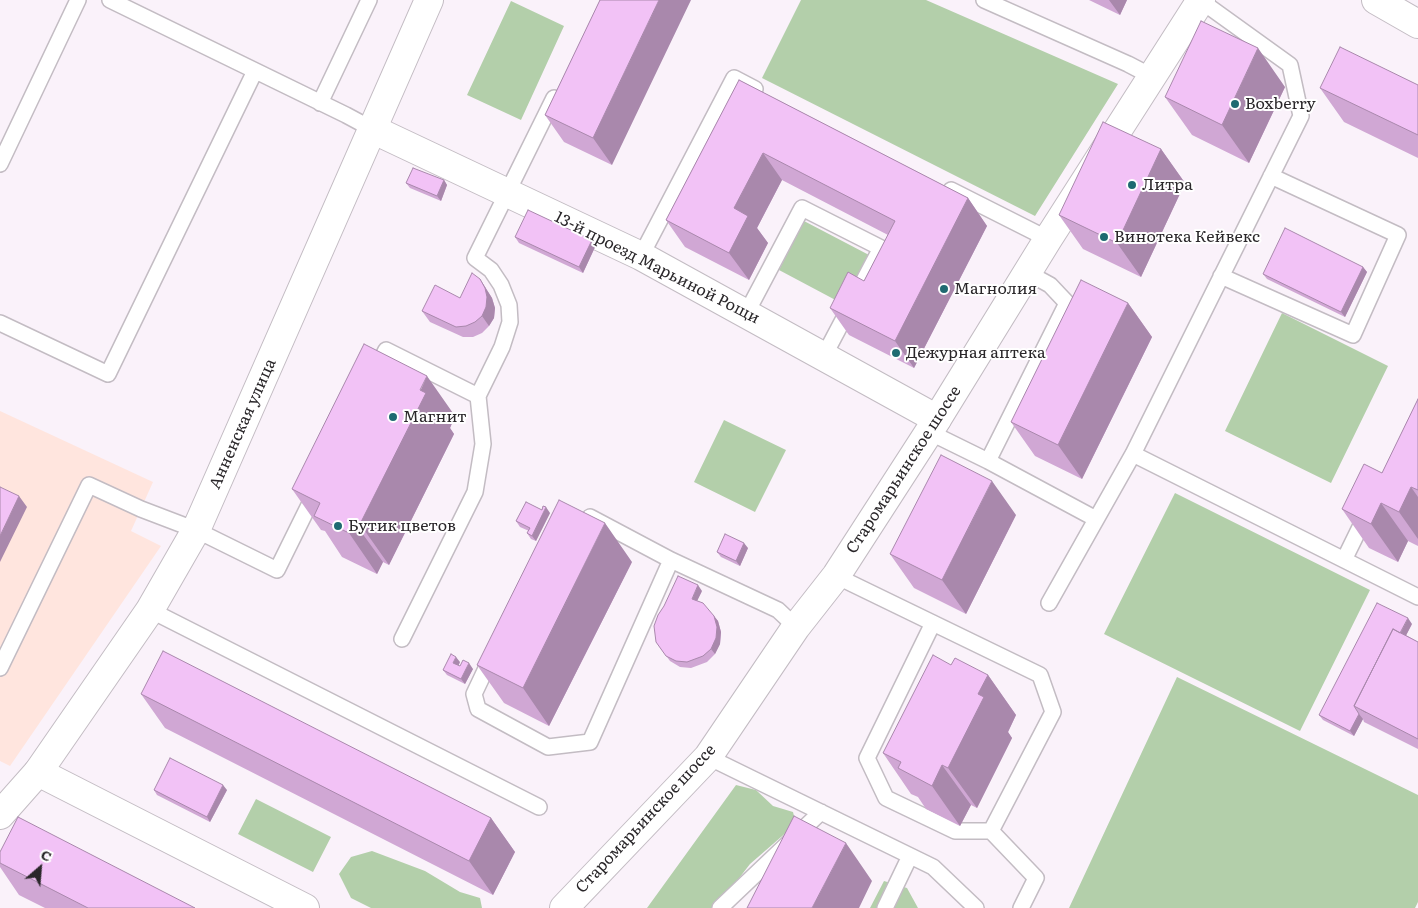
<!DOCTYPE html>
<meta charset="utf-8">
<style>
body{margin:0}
#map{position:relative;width:1418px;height:908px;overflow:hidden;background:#faf2fa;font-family:Literata,serif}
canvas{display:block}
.north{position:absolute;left:15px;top:843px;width:50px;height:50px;-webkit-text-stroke:4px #fff;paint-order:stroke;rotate:27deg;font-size:14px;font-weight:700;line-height:20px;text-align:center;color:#2a272a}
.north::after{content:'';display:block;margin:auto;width:18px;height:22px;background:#2a272a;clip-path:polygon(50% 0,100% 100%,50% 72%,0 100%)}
</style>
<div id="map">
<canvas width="1418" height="908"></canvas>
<div class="north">С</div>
</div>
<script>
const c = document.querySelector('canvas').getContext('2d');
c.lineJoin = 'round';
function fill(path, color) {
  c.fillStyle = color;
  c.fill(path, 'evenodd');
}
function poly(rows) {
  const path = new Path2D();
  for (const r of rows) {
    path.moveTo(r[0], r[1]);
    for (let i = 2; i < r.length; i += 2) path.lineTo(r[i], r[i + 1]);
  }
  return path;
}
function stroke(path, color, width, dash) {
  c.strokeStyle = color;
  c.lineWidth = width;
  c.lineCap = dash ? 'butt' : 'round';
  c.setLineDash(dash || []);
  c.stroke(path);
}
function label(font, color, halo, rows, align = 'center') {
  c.font = font + ' Literata,serif';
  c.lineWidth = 4;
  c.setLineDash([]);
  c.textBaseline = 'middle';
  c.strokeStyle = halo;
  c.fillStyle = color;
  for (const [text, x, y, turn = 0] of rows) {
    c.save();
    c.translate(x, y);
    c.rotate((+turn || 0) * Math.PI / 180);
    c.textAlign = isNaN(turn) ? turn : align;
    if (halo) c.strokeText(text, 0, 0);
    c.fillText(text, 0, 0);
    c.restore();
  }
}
fill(poly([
 [0,411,153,482,131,531,161,546,10,766,0,761]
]), '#ffe5de');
fill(poly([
 [801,0,926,0,1118,84,1035,216,762,78],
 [511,1,564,26,521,120,467,95],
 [804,221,869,255,843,304,779,270],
 [1282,313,1388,366,1331,483,1225,431],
 [724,420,786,450,755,512,694,482],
 [1175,493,1370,590,1300,731,1104,634],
 [1177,677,1418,795,1418,902,1415,908,1069,908],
 [736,785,756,790,773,806,793,812,796,824,750,864,720,903,713,908,647,908],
 [256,799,331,837,313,872,238,834],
 [372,851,425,871,460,892,480,898,482,908,371,908,351,898,339,874,351,857],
 [884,881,907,888,918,908,870,908]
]), '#b3cfaa');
const lane = poly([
 [110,0,346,115,372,129],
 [984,0,1128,64,1151,76],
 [320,103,369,0],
 [0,164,78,0],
 [951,190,1048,239],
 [641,256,734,78,755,89],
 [1221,276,1353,335,1398,235,1271,176],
 [746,314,802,208,881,248,824,356],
 [0,323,108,374,255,71],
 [375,372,386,350,478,396,502,347,510,322,509,305,501,285,491,270,475,258,554,98],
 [929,432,988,461,1096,519],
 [1133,454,1418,597],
 [988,461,1067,303,1050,285,1028,273],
 [590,517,671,560,778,610,796,627],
 [1344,560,1366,515],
 [836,576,1040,675,1053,712,991,831,955,831,886,798,867,758,933,623],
 [1049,603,1133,454,1301,116,1290,65,1201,1],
 [150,610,539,807],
 [402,639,475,492,483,444,478,396],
 [491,658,474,694,478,709,548,747,590,742,671,560],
 [0,668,89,485,141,509,196,530,277,570,315,493],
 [708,757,933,867,976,908],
 [991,831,1036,878,1021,908],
 [720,908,821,812],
 [885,908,910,856]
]);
const street = poly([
 [372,129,641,256,937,419],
 [38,772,305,908]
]);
const secondary = poly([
 [1376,0,1418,24],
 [0,815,38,772,150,610,196,530,429,0],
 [564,908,708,757,796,627,836,576,929,432,1048,239,1201,0]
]);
stroke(lane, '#c3bcc3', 18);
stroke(street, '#c3bcc3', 30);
stroke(secondary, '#c3bcc3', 30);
stroke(lane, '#fff', 15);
stroke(street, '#fff', 28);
stroke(secondary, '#fff', 28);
fill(poly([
 [600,0,612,165,564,142,545,115],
 [1089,0,1127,0,1120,15],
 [739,80,968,198,987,226,914,368,849,335,830,308,864,281,888,235,782,180,757,228,768,243,749,280,685,247,666,220],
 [1418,85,1418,158,1344,122,1320,88],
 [1285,87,1249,163,1192,135,1165,97],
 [1161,149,1185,183,1141,277,1083,249,1059,215],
 [444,180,447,185,441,201,410,188,406,183],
 [515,237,596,245,583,273,519,243],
 [1363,267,1367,272,1345,317,1267,279,1263,274],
 [480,279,492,298,495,308,494,318,489,326,482,333,473,337,463,337,430,322,422,311,460,298],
 [1128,303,1152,337,1082,479,1035,456,1011,422],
 [1418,399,1418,546,1408,541,1398,562,1369,548,1342,509,1382,473],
 [455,416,450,428,454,434,389,565,383,562,377,574,342,557,325,531,321,530,292,489],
 [550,513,536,541,531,539,527,533,529,531,520,527,516,521],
 [1016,515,966,614,914,588,890,554],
 [748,548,740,566,721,557,717,552],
 [632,562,549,726,504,703,477,665],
 [702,591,697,601,714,616,718,621,721,632,720,644,715,654,707,662,691,668,680,667,670,661,656,642],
 [1412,624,1406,635,1418,642,1418,749,1364,722,1363,719,1354,736,1323,720,1319,715],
 [460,662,458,666,473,669,465,684,447,675,443,670],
 [951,665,988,675,1016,715,1008,732,1012,738,977,808,971,805,960,826,926,809,918,797,911,794,883,753],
 [141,694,491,818,515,852,493,895,165,728],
 [154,790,227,790,210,822,157,795],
 [0,863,195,908,45,908,19,895,0,867]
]), '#d0a7d4');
fill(poly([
 [659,0,691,0,612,165,593,138],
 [1109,0,1127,0,1120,15],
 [1258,48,1285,87,1249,163,1222,125],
 [1161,149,1185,183,1141,277,1117,243],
 [763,153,782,180,757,228,768,243,749,280,729,253,734,208],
 [444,180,447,185,441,201,437,196],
 [968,198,987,226,914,368,895,341],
 [592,240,596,245,583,273,579,267],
 [1363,267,1367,272,1345,317,1341,312],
 [480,279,492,298,495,308,494,318,489,326,482,316],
 [1128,303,1152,337,1082,479,1058,445],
 [427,376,455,416,450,428,454,434,389,565,360,524],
 [992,481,1016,515,966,614,942,580],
 [1411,487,1418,497,1418,539,1399,512],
 [19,496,27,507,0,562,0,536],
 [1381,503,1408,541,1398,562,1371,524],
 [546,507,550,513,536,541,532,536],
 [354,522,383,562,377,574,349,533],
 [605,523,632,562,549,726,523,688],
 [744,543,748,548,740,566,736,561],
 [698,585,702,591,695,605,692,599],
 [714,616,718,621,721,632,720,644,715,654,711,649],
 [1408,618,1412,624,1366,713,1361,710],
 [456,657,460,662,457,669,453,663],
 [469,663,473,669,465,684,461,679],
 [988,675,1016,715,1008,732,1012,738,977,808,948,768,978,694],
 [1359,714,1363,719,1354,736,1350,731],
 [942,765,971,805,960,826,932,786],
 [223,785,227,790,210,822,207,817],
 [491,818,515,852,493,895,469,861],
 [846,843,872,881,859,908,812,908]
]), '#a988ac');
const building = poly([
 [600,0,659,0,593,138,545,115,600,0],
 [1201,21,1258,48,1222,125,1165,97,1201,21],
 [1340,47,1418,85,1418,135,1320,88,1340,47],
 [739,80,968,198,895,341,830,308,848,272,864,281,895,221,763,153,734,208,748,216,729,253,666,220,739,80],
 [1103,122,1161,149,1117,243,1059,215,1103,122],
 [413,168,444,180,437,196,406,183,413,168],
 [528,210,592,240,579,267,515,237,528,210],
 [1285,228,1363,267,1341,312,1263,274,1285,228],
 [472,273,480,279,485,288,487,297,486,307,482,316,475,322,466,326,456,327,422,311,435,285,460,298,472,273],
 [1081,280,1128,303,1058,445,1011,422,1081,280],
 [364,344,427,376,420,390,426,393,360,524,354,522,349,533,314,516,320,503,292,489,364,344],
 [1418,399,1418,490,1411,487,1399,512,1381,503,1371,524,1342,509,1364,464,1382,473,1418,399],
 [941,455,992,481,942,580,890,554,941,455],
 [0,487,19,496,0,536,0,487],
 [559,500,605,523,523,688,477,665,559,500],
 [526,502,542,510,543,506,546,507,532,536,527,533,530,528,516,521,526,502],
 [725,534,744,543,736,561,717,552,725,534],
 [678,576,698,585,692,599,703,603,714,616,717,627,716,638,711,649,703,656,687,662,676,661,666,656,656,642,654,626,658,615,664,606,678,576],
 [1377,603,1408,618,1400,633,1393,629,1354,706,1359,714,1350,731,1319,715,1377,603],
 [1393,629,1418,642,1418,739,1354,706,1393,629],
 [163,651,491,818,469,861,141,694,163,651],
 [451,654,456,657,453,663,460,666,463,660,469,663,461,679,443,670,451,654],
 [933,655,951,665,955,658,988,675,978,694,984,697,948,768,942,765,932,786,898,768,901,762,883,753,933,655],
 [170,758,223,785,207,817,154,790,170,758],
 [794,816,846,843,812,908,747,908,794,816],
 [18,817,195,908,88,908,0,863,0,852,18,817]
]);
fill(building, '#f2c2f6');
stroke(building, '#a988ac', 1);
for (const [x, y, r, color] of [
 [1235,104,5,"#1e6a71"],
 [1132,185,5,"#1e6a71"],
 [1104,237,5,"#1e6a71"],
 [944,289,5,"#1e6a71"],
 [896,353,5,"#1e6a71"],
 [393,417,5,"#1e6a71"],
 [338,526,5,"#1e6a71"]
]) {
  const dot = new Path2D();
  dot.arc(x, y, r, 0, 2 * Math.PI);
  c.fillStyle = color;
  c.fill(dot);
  stroke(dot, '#fff', 2);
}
label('16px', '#2a272a', '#fff', [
 ["Boxberry",1245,104],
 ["Литра",1142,185],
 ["Винотека Кейвекс",1114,237],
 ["Магнолия",954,289],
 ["Дежурная аптека",906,353],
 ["Магнит",403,417],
 ["Бутик цветов",348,526]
], 'left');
label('16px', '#2a272a', '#fff', [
 ["13-й проезд Марьиной Рощи",657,268,27],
 ["Анненская улица",243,424,-66],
 ["Старомарьинское шоссе",904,470,-57],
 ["Старомарьинское шоссе",646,819,-47]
]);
</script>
